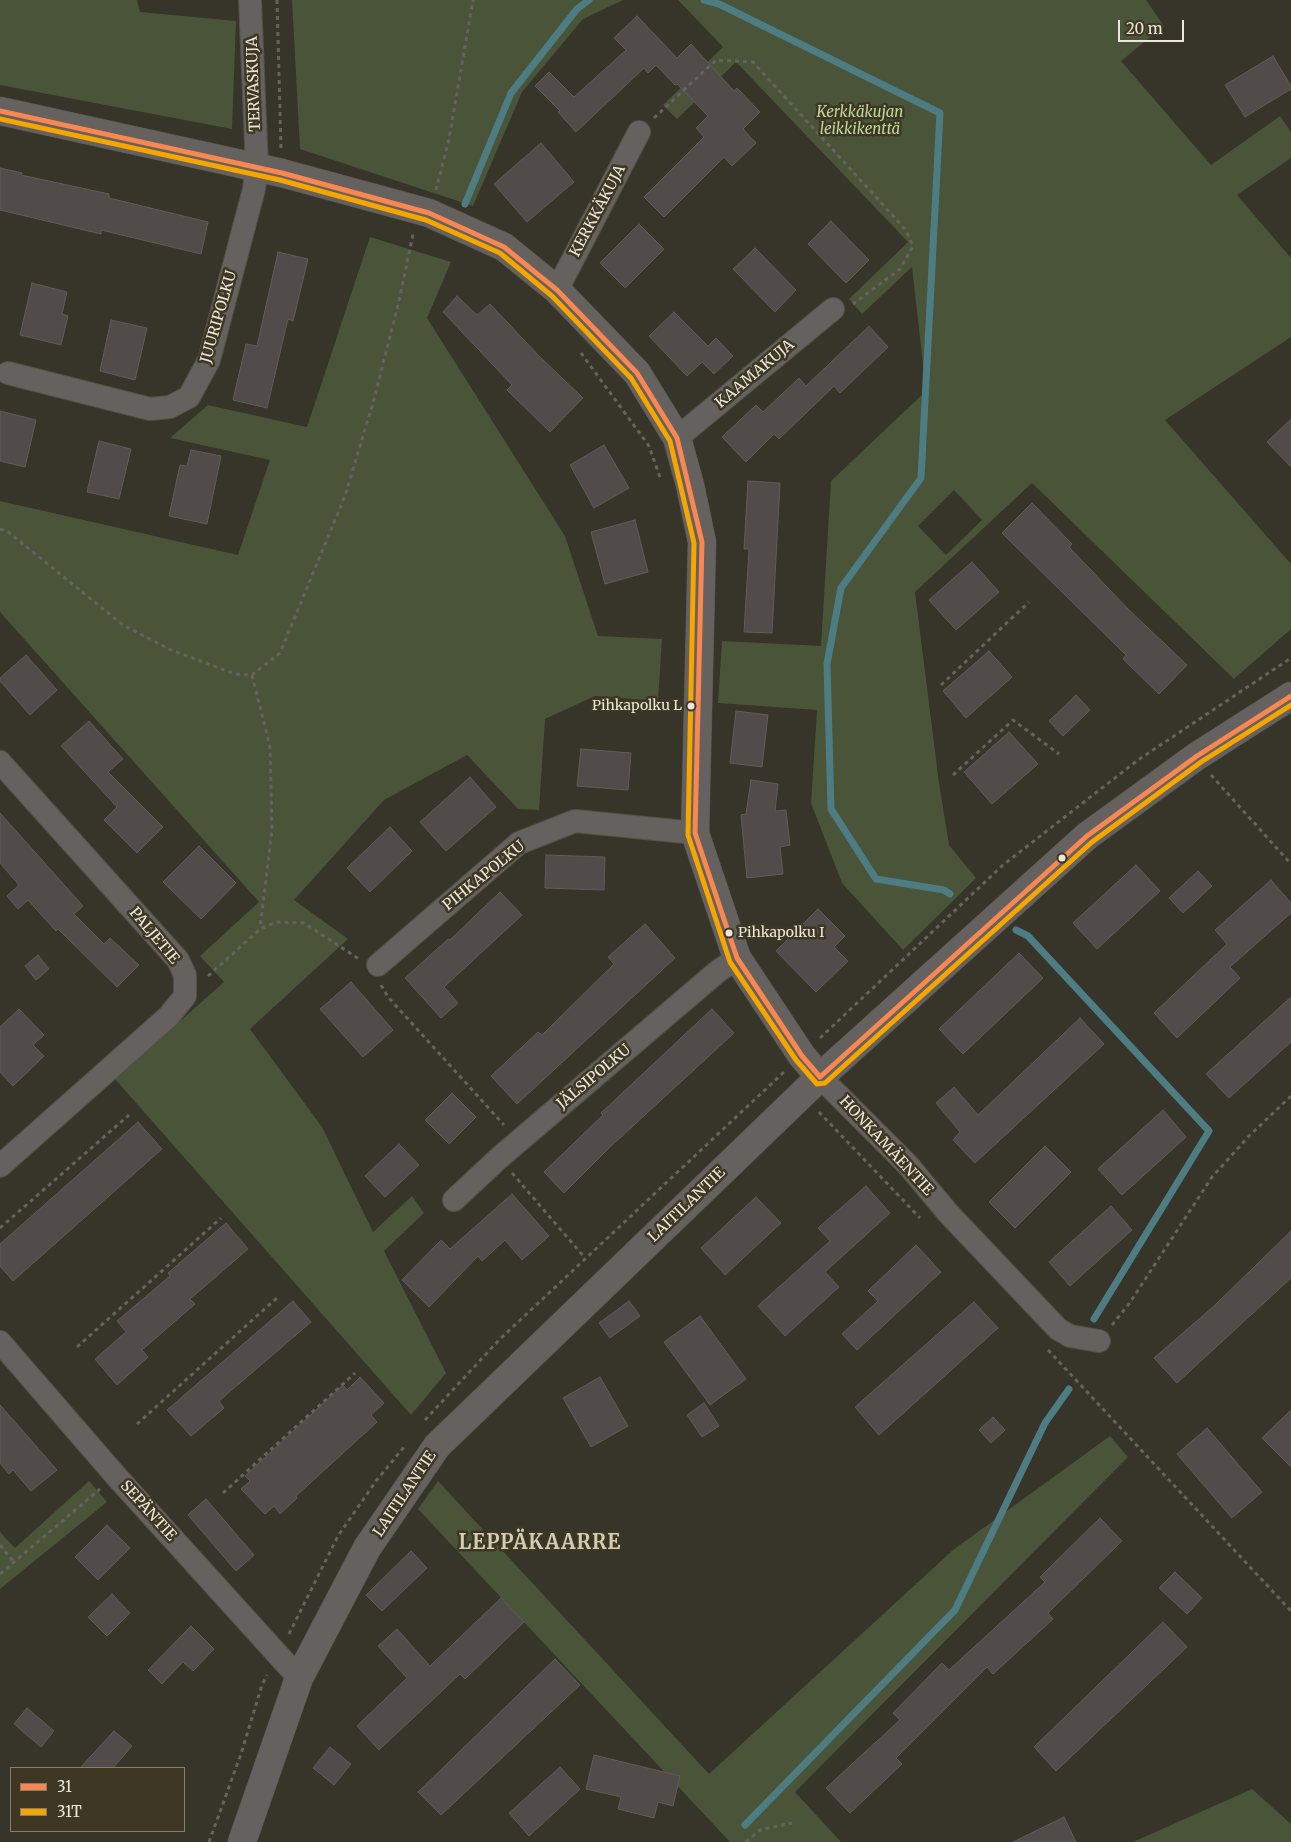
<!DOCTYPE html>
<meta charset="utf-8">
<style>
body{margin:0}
#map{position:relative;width:1291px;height:1842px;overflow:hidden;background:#373429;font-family:Merriweather,serif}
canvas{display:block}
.legend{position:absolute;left:10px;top:1767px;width:175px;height:65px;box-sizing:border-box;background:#3d3723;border:1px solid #837e6d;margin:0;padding:6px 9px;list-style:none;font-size:15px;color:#ebe8db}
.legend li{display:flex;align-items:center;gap:10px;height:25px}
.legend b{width:25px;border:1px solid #837e6d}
.scale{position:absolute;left:1118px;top:20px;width:66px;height:22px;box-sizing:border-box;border:2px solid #ebe8db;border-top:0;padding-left:6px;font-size:15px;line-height:18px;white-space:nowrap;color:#ebe8db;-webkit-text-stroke:4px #3d3723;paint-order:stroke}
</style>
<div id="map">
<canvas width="1291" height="1842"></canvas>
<ul class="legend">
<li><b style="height:6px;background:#f88751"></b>31</li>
<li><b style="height:6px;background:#f7a600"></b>31T</li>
</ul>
<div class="scale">20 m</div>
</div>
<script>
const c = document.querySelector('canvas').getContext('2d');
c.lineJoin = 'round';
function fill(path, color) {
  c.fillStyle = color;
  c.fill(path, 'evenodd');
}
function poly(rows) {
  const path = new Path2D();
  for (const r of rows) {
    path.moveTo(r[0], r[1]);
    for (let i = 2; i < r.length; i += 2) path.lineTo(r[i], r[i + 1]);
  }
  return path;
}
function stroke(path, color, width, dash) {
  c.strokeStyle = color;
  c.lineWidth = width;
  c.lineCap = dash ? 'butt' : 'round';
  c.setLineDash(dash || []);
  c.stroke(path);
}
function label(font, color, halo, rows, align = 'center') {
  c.font = font + ' Merriweather,serif';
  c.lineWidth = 5;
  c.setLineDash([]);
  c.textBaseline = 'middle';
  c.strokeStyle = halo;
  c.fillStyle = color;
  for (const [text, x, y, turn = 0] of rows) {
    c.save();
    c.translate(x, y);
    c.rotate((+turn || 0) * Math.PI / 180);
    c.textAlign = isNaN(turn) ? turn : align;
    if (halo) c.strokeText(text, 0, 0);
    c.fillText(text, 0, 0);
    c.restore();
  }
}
fill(poly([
 [0,0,137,0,140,12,236,21,232,129,0,85],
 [292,0,623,0,583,19,522,92,473,206,300,149],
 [678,0,1146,0,1164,26,1121,61,1211,165,1280,116,1291,132,1291,158,1237,195,1291,258,1291,337,1165,420,1291,564,1291,629,1234,679,1032,483,915,592,939,783,949,845,976,878,903,950,842,883,811,803,817,710,718,703,722,641,821,646,831,481,926,391,912,267,862,314,849,299,908,242,736,62,677,119,663,105,723,47],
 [954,490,982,520,946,555,918,526],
 [370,237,451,262,427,318,565,536,598,636,662,639,658,701,595,696,545,719,539,810,518,809,467,755,384,800,294,900,348,939,250,1029,322,1127,373,1232,412,1196,424,1213,384,1251,446,1373,411,1415,115,1079,224,982,200,956,259,902,0,612,0,501,238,555,270,460,170,438,208,405,307,427],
 [1110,1436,1128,1457,795,1792,841,1842,730,1842,418,1509,438,1481,709,1774,953,1550],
 [89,1481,107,1502,0,1589,0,1532,15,1548],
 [1252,1789,1291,1824,1291,1842,1133,1842]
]), '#495439');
stroke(poly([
 [704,0,719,4,940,113,921,478,841,588,827,664,831,809,876,879,944,890,950,894],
 [465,204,511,93,577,9,589,0],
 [1016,930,1028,936,1209,1131,1094,1319],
 [745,1825,955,1610,1045,1423,1069,1389]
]), '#4d7d83', 7);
const building = poly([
 [637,16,677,58,691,44,734,91,737,88,760,112,743,129,756,143,732,166,724,157,664,217,644,197,704,137,696,128,708,116,677,84,675,85,656,65,648,73,644,68,576,132,558,112,560,111,535,86,549,72,574,97,626,50,614,38,637,16],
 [1273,56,1291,86,1291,89,1245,117,1225,85,1273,56],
 [541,143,574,182,527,222,494,184,541,143],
 [0,168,22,173,21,175,109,194,109,198,208,222,201,254,101,230,101,234,0,210,0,168],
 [831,221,869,260,846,283,808,244,831,221],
 [639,224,664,249,625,288,600,263,639,224],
 [755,248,796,290,775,312,733,269,755,248],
 [278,252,308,259,293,321,288,319,267,408,233,400,246,344,257,346,278,252],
 [32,283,67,292,62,314,68,316,61,345,20,335,32,283],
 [457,296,477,315,490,304,540,357,583,398,550,432,507,390,512,385,443,312,457,296],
 [674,312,708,346,716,338,733,356,714,374,702,362,687,376,649,336,674,312],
 [111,320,147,328,135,380,100,371,111,320],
 [869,326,888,347,840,393,834,386,779,439,774,434,746,462,722,437,756,405,763,412,799,378,806,386,869,326],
 [0,411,36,420,25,467,0,461,0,411],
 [1291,419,1291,467,1267,442,1291,419],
 [99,441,131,449,119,499,87,492,99,441],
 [604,445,629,488,594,508,570,465,604,445],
 [191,450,221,456,207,524,169,516,180,465,187,466,191,450],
 [748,481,780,483,772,633,744,632,749,549,744,549,748,481],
 [1032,503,1072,544,1069,547,1128,609,1187,665,1159,694,1123,659,1126,655,1002,533,1032,503],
 [635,520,648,572,605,584,591,532,635,520],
 [972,562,999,592,956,630,929,600,972,562],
 [989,651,1012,677,966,718,943,691,989,651],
 [26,655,57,690,30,715,0,681,0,678,26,655],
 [1076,695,1090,710,1063,736,1049,721,1076,695],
 [736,711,768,715,762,767,730,763,736,711],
 [89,721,123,759,108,772,163,827,137,853,104,820,117,807,61,746,89,721],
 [1009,732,1038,764,992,804,964,772,1009,732],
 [581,749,631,753,628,790,577,786,581,749],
 [470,777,496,807,446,851,420,822,470,777],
 [751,780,778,784,775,811,786,810,790,845,780,847,783,874,747,878,741,815,746,814,751,780],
 [0,813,83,906,74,914,104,944,110,938,139,965,117,987,58,929,56,931,28,900,18,909,7,896,19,885,0,863,0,813],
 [390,827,412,851,370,892,347,868,390,827],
 [199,846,236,883,201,919,163,882,199,846],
 [546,855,605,857,604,890,545,888,546,855],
 [1136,865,1160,891,1097,949,1073,923,1136,865],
 [1198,871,1212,886,1183,913,1169,898,1198,871],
 [1271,880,1291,903,1291,913,1230,967,1240,978,1177,1038,1154,1013,1227,944,1215,930,1271,880],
 [500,892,522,915,444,987,458,1003,441,1018,405,978,448,939,450,940,500,892],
 [818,909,845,936,834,947,848,961,816,992,776,951,818,909],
 [645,924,675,958,517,1104,491,1076,538,1032,542,1035,614,964,608,957,645,924],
 [1019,953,1043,978,963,1054,939,1029,1019,953],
 [38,955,49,969,36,980,25,966,38,955],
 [351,982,393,1030,363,1057,320,1009,351,982],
 [1291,997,1291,1042,1229,1098,1206,1074,1291,997],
 [19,1009,44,1035,33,1045,44,1056,13,1086,0,1072,0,1027,19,1009],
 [712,1009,734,1033,609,1148,564,1193,544,1172,603,1115,601,1113,712,1009],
 [1080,1018,1104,1044,975,1163,953,1140,960,1132,936,1103,954,1087,978,1115,1080,1018],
 [452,1093,476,1117,449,1144,425,1120,452,1093],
 [1163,1110,1186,1137,1122,1195,1098,1169,1163,1110],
 [138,1122,162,1149,13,1281,0,1266,0,1244,138,1122],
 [399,1144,419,1165,385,1197,365,1176,399,1144],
 [1045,1146,1071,1172,1015,1228,989,1202,1045,1146],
 [866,1186,890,1213,825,1272,839,1287,785,1336,758,1306,830,1241,818,1228,866,1186],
 [512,1194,549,1236,522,1260,505,1240,482,1261,478,1256,429,1307,402,1280,441,1240,450,1249,512,1194],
 [756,1197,781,1223,725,1275,701,1248,756,1197],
 [1111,1206,1132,1230,1070,1286,1049,1262,1111,1206],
 [226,1223,248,1249,190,1299,195,1304,142,1350,148,1357,117,1385,95,1359,126,1332,117,1321,170,1276,168,1273,226,1223],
 [1291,1231,1291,1278,1177,1383,1154,1358,1214,1306,1291,1231],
 [916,1245,941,1272,857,1350,842,1334,878,1301,868,1291,916,1245],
 [293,1301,311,1322,219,1401,224,1408,191,1436,167,1410,293,1301],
 [629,1301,640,1316,610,1338,599,1323,629,1301],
 [974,1302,998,1328,879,1435,855,1407,974,1302],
 [700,1316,746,1379,710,1405,664,1342,700,1316],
 [360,1377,384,1403,371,1415,377,1422,296,1496,297,1498,280,1514,274,1506,265,1514,241,1489,250,1481,245,1476,343,1385,347,1390,360,1377],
 [600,1377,628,1426,591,1447,563,1398,600,1377],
 [704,1403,719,1426,702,1437,687,1415,704,1403],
 [0,1405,57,1470,31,1491,13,1470,9,1474,0,1463,0,1405],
 [1291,1410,1291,1467,1262,1438,1291,1410],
 [993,1417,1005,1430,991,1443,979,1430,993,1417],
 [1207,1428,1262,1492,1232,1518,1177,1454,1207,1428],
 [206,1499,254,1555,236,1571,188,1515,206,1499],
 [1100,1518,1122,1541,1048,1613,1053,1619,993,1674,987,1667,896,1758,902,1764,850,1813,826,1788,900,1720,893,1713,942,1663,949,1670,1045,1582,1040,1577,1100,1518],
 [107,1525,130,1548,98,1580,75,1557,107,1525],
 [411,1551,427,1568,382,1611,366,1595,411,1551],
 [1175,1572,1202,1598,1187,1614,1159,1588,1175,1572],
 [112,1594,130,1613,107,1636,88,1617,112,1594],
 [501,1598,524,1622,465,1679,460,1674,379,1750,357,1726,407,1678,378,1646,397,1629,430,1666,501,1598],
 [1163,1622,1187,1647,1056,1771,1034,1747,1163,1622],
 [191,1626,214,1649,193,1671,183,1662,162,1684,148,1670,191,1626],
 [555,1659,580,1685,441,1815,418,1792,555,1659],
 [27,1708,54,1731,41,1747,14,1724,27,1708],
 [114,1731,132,1746,113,1768,80,1768,114,1731],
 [330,1747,351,1764,334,1785,313,1768,330,1747],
 [594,1755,680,1776,673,1806,658,1802,654,1818,618,1809,621,1797,586,1789,594,1755],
 [560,1767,580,1789,529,1836,509,1813,560,1767],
 [1064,1817,1076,1842,1013,1842,1064,1817]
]);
fill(building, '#514c4a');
stroke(building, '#615c5a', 1);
const minor = poly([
 [557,290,639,132],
 [8,373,150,409,170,407,189,397,209,360,254,189,257,168,250,0],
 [677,438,833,309],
 [0,762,178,960,185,975,185,996,169,1016,0,1166],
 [378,965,519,843,575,821,695,833],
 [820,1077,908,1165,948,1213,1058,1329,1070,1336,1099,1341],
 [454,1200,499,1158,717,972,737,958],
 [0,1342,116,1476,299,1678]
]);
const tertiary = poly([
 [0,111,282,173,429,213,504,247,557,290,637,373,677,438,690,485,702,542,695,833,737,958,802,1056,820,1077],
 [242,1842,299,1678,367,1548,437,1446,820,1077,1087,836,1197,756,1291,696]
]);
stroke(minor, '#535046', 24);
stroke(tertiary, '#535046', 29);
stroke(poly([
 [277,0,281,149],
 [654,118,716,60,753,62,905,229,913,246,900,269,853,304],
 [436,190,449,139,473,0],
 [581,353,649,446,661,480],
 [0,529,7,531,123,625,171,650,235,674,252,675,280,653,345,496,373,403,399,301,413,234],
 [252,675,270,747,272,830,260,928],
 [941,685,1029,602],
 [953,775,1013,720,1059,754],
 [1211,775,1291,864],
 [208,976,260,929,277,922,304,923,359,959],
 [381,985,388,997,504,1125],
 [820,1038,1003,865,1138,760,1291,658],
 [819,1112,920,1218],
 [512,1173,585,1258],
 [0,1228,129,1115],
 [1112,1325,1129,1304,1212,1177,1250,1135,1291,1096],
 [77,1347,221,1218],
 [1048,1350,1291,1611],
 [425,1420,499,1340,785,1071],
 [137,1424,279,1296],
 [223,1493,355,1373],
 [0,1545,14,1562],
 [0,1574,100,1489],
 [289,1634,338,1536,376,1481,404,1447],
 [209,1842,241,1754,262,1685,267,1675],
 [746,1842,760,1830,792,1823]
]), '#66635f', 3, [4, 4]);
stroke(minor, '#64615e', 22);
stroke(tertiary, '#64615e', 28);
stroke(poly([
 [0,111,282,173,429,213,504,247,557,290,637,373,677,438,702,542,695,833,737,958,802,1056,820,1077,1087,836,1197,756,1291,696]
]), '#f88751', 5);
stroke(poly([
 [0,119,280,180,426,220,500,253,552,296,631,378,670,441,694,543,688,835,730,962,796,1060,817,1084,825,1083,1092,842,1201,762,1291,705]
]), '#f7a600', 5);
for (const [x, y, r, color] of [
 [691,706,4.5,"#ebe8db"],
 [1062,858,4.5,"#ebe8db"],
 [729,933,4.5,"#ebe8db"]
]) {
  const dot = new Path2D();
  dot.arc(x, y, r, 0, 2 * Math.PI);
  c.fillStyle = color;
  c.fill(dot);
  stroke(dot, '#3d3723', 2);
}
label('14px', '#ebe8db', '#3d3723', [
 ["Pihkapolku L",682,706],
 ["Pihkapolku I",738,933,"left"]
], 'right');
label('15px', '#ebe8db', '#3d3723', [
 ["TERVASKUJA",254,84,-92],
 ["KERKKÄKUJA",598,211,-62],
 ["JUURIPOLKU",219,317,-74],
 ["KAAMAKUJA",755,374,-40],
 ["PIHKAPOLKU",484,876,-39],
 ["PALJETIE",154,936,50],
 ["JÄLSIPOLKU",594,1077,-40],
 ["HONKAMÄENTIE",886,1146,47],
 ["LAITILANTIE",687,1205,-44],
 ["LAITILANTIE",405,1494,-56],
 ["SEPÄNTIE",148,1511,48]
]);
label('italic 15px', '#bcd99b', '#3d3723', [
 ["Kerkkäkujan",860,113],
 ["leikkikenttä",860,130]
]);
c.letterSpacing = '1px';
label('bold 20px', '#d3cdb4', '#3d3723', [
 ["LEPPÄKAARRE",540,1543]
]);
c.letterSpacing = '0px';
</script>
